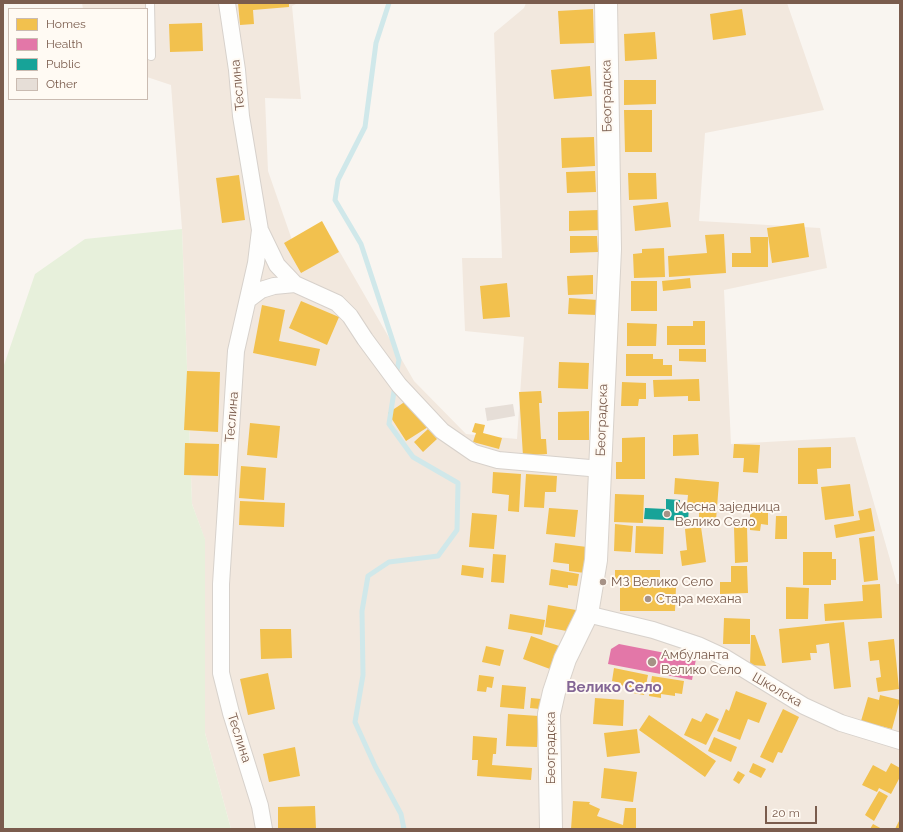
<!DOCTYPE html>
<meta charset="utf-8">
<style>
body{margin:0}
#map{position:relative;width:903px;height:832px;overflow:hidden;background:#f9f5f0;font-family:Raleway,sans-serif}
canvas{display:block}
.frame{position:absolute;inset:0;border:4px solid #7a5c4d;pointer-events:none}
.legend{position:absolute;left:8px;top:8px;width:140px;height:92px;box-sizing:border-box;background:#fffaf3;border:1px solid #cabbb1;margin:0;padding:5px 7px;list-style:none;font-size:12px;color:#7a5c4d}
.legend li{display:flex;align-items:center;gap:8px;height:20px}
.legend b{width:20px;border:1px solid #cabbb1}
.scale{position:absolute;left:765px;top:806px;width:52px;height:18px;box-sizing:border-box;border:2px solid #7a5c4d;border-top:0;padding-left:5px;font-size:12px;line-height:14px;white-space:nowrap;color:#7a5c4d;-webkit-text-stroke:3px #fffaf3;paint-order:stroke}
</style>
<div id="map">
<canvas width="903" height="832"></canvas>
<div class="frame"></div>
<ul class="legend">
<li><b style="height:11px;background:#f2c14e"></b>Homes</li>
<li><b style="height:11px;background:#e377a8"></b>Health</li>
<li><b style="height:11px;background:#17a398"></b>Public</li>
<li><b style="height:11px;background:#e6ded7"></b>Other</li>
</ul>
<div class="scale">20 m</div>
</div>
<script>
const c = document.querySelector('canvas').getContext('2d');
c.lineJoin = 'round';
function fill(path, color) {
  c.fillStyle = color;
  c.fill(path, 'evenodd');
}
function poly(rows) {
  const path = new Path2D();
  for (const r of rows) {
    path.moveTo(r[0], r[1]);
    for (let i = 2; i < r.length; i += 2) path.lineTo(r[i], r[i + 1]);
  }
  return path;
}
function stroke(path, color, width, dash) {
  c.strokeStyle = color;
  c.lineWidth = width;
  c.lineCap = dash ? 'butt' : 'round';
  c.setLineDash(dash || []);
  c.stroke(path);
}
function label(font, color, halo, rows, align = 'center') {
  c.font = font + ' Raleway,sans-serif';
  c.lineWidth = 4;
  c.setLineDash([]);
  c.textBaseline = 'middle';
  c.strokeStyle = halo;
  c.fillStyle = color;
  for (const [text, x, y, turn = 0] of rows) {
    c.save();
    c.translate(x, y);
    c.rotate((+turn || 0) * Math.PI / 180);
    c.textAlign = isNaN(turn) ? turn : align;
    if (halo) c.strokeText(text, 0, 0);
    c.fillText(text, 0, 0);
    c.restore();
  }
}
fill(poly([
 [82,3,298,3,292,6,301,99,265,98,268,171,292,240,330,235,414,381,466,434,517,439,524,337,465,331,462,258,502,258,494,33,524,8,526,3,787,3,824,110,705,133,699,221,820,228,827,268,724,290,731,444,855,437,897,584,900,584,900,829,231,829,205,733,205,540,192,504,182,229,171,85,147,77,147,9,83,9]
]), '#f2e8de');
fill(poly([
 [182,229,192,504,205,539,205,733,231,829,3,829,3,368,35,274,85,239]
]), '#e7f0db');
fill(poly([
 [238,3,289,3,289,7,253,10,254,24,240,25],
 [593,9,594,43,560,44,558,11],
 [742,9,746,35,713,40,710,14],
 [202,23,203,51,170,52,169,24],
 [655,32,657,59,625,61,624,34],
 [590,66,592,96,554,99,551,70],
 [624,80,656,80,656,104,624,105],
 [624,110,652,110,652,152,625,152],
 [594,137,595,166,562,168,561,138],
 [595,171,596,192,567,193,566,172],
 [628,173,656,173,657,199,629,200],
 [239,175,245,220,222,223,216,178],
 [668,202,671,227,635,231,633,206],
 [599,210,599,230,569,231,569,211],
 [322,221,339,252,301,273,284,243],
 [804,223,809,257,772,263,767,228],
 [724,234,726,273,669,277,668,256,707,253,705,235],
 [570,236,597,236,598,252,570,253],
 [750,237,768,237,768,267,732,267,732,253,751,253],
 [664,248,665,277,634,278,633,254,642,253,642,249],
 [593,275,593,294,568,295,567,276],
 [690,278,691,288,663,291,662,281],
 [631,281,657,281,657,311,631,311],
 [507,283,510,317,483,319,480,286],
 [569,298,598,300,598,315,568,314],
 [301,301,339,317,327,345,289,328],
 [262,305,285,310,279,341,320,349,316,366,253,353],
 [693,321,705,321,705,345,667,345,667,326,693,326],
 [627,323,657,324,656,346,627,346],
 [679,349,706,349,706,362,679,361],
 [626,354,653,354,653,359,663,359,663,365,672,365,672,376,626,376],
 [559,362,589,363,588,389,558,388],
 [187,371,220,372,218,432,184,430],
 [699,379,700,401,688,401,688,396,654,397,653,380],
 [622,382,646,383,646,399,639,399,638,406,621,406],
 [541,391,542,403,539,403,541,439,546,439,547,454,523,456,519,392],
 [409,399,428,427,406,441,388,413],
 [589,411,589,440,558,440,558,412],
 [250,423,280,426,277,458,247,455],
 [475,423,485,425,483,433,502,438,499,449,473,442,476,433,472,432],
 [428,429,437,439,423,452,414,442],
 [698,434,699,455,673,456,673,435],
 [645,437,645,479,616,479,616,462,622,462,622,438],
 [185,443,219,444,218,476,184,475],
 [734,444,760,445,758,473,743,472,744,458,733,458],
 [831,447,831,468,817,469,818,484,798,484,798,448],
 [241,466,266,468,264,500,239,498],
 [493,472,521,474,519,512,508,511,509,495,492,493],
 [526,474,557,476,556,492,545,492,544,508,524,507],
 [675,478,719,482,716,520,699,518,699,506,687,505,688,495,674,494],
 [850,484,854,516,825,520,821,487],
 [615,494,644,495,643,523,614,522],
 [240,501,285,503,284,527,239,525],
 [549,508,578,510,575,537,546,534],
 [871,508,875,531,836,538,834,525,860,520,858,511],
 [750,511,768,511,768,525,761,524,760,531,750,530],
 [472,513,497,515,494,549,469,547],
 [776,516,787,516,787,539,775,539],
 [615,524,633,526,631,552,614,551],
 [636,526,664,527,663,554,635,553],
 [701,527,706,562,682,566,680,551,687,550,685,529],
 [734,527,747,527,748,562,735,563],
 [874,536,878,580,864,582,859,538],
 [555,543,587,547,585,573,569,571,569,564,553,562],
 [803,552,832,552,832,559,836,559,836,580,831,580,831,585,803,585],
 [493,554,506,555,504,583,491,582],
 [462,565,484,568,483,578,461,575],
 [731,566,747,566,748,593,720,594,720,582,731,582],
 [551,569,579,574,577,586,568,585,568,588,549,585],
 [615,570,660,570,660,587,676,587,675,611,620,611,620,584,615,584],
 [880,584,882,618,825,621,824,604,863,601,862,585],
 [786,587,809,588,808,619,786,619],
 [548,605,576,610,572,632,545,627],
 [510,614,545,620,542,635,508,629],
 [724,618,750,619,750,644,723,644],
 [844,622,851,687,834,689,829,643,816,645,817,653,810,653,811,660,782,663,779,629],
 [260,629,291,629,292,658,261,659],
 [751,635,755,635,766,666,750,665],
 [531,636,559,646,550,669,523,659],
 [894,639,899,689,878,692,876,678,881,677,879,660,870,661,868,642],
 [486,646,504,650,500,666,482,662],
 [614,668,648,675,644,695,633,693,634,688,620,685,621,683,612,681],
 [268,673,275,709,248,715,240,679],
 [479,675,494,677,492,688,487,687,486,692,477,691],
 [652,676,684,681,682,694,675,693,675,696,661,694,661,698,649,696],
 [502,685,526,687,524,709,500,707],
 [736,691,767,703,759,723,748,719,740,740,717,731,726,709,729,711],
 [880,695,900,700,892,729,861,721,868,697,879,700],
 [531,698,541,699,540,709,530,708],
 [595,698,624,700,623,726,593,724],
 [783,709,799,717,782,753,778,752,773,763,760,757],
 [706,713,719,719,706,745,684,735,692,718,701,722],
 [508,714,539,716,537,747,506,746],
 [649,715,716,761,705,777,639,730],
 [637,729,640,753,607,757,604,733],
 [473,736,497,738,496,754,493,754,492,765,532,768,531,780,477,776,478,760,472,760],
 [714,737,737,747,731,762,708,751],
 [295,747,300,776,269,782,263,754],
 [753,763,766,769,761,778,749,772],
 [891,763,900,768,900,777,891,794,879,788,877,792,862,785,873,765,886,772],
 [604,768,637,772,633,802,601,798],
 [738,771,745,775,739,784,733,780],
 [879,791,888,796,874,821,865,815],
 [573,801,590,802,589,804,600,809,597,816,623,825,625,808,636,808,636,829,571,829],
 [315,806,316,829,278,829,278,807],
 [900,819,900,829,895,829],
 [873,824,882,829,870,829]
]), '#f2c14e');
fill(poly([
 [619,644,696,659,692,680,608,664,611,649]
]), '#e377a8');
fill(poly([
 [666,499,680,500,680,507,689,507,688,521,644,519,645,508,666,509]
]), '#17a398');
stroke(poly([
 [389,3,376,43,365,127,338,180,335,200,361,244,399,360,396,375],
 [395,385,389,424,413,457,458,483,457,530,438,556,389,562,368,576,362,611,363,675,355,722,375,766,401,814,404,829]
]), '#d0e8ea', 5);
fill(poly([
 [513,404,515,416,487,421,485,408]
]), '#e6ded7');
const lane = poly([
 [150,3,151,56]
]);
const street = poly([
 [227,3,237,70,241,116,260,230,256,263,236,351,221,584,221,673,231,713,260,806,264,829],
 [261,232,277,265,295,284],
 [249,299,261,290,274,286,295,284,337,303,350,316,365,339,399,385,442,431,474,453,498,460,601,469],
 [587,614,653,630,698,645,724,657,804,706,841,723,900,741]
]);
const secondary = poly([
 [551,829,549,714,554,692,565,659,587,614,596,560,610,249,606,3]
]);
stroke(lane, '#d7d1cb', 10);
stroke(street, '#d7d1cb', 18);
stroke(secondary, '#d9d2cb', 24);
stroke(lane, '#fefefd', 8);
stroke(street, '#fefefd', 16);
stroke(secondary, '#fefefd', 22);
for (const [x, y, r, color] of [
 [667,514,4,"#a69286"],
 [603,582,4,"#a69286"],
 [648,599,4,"#a69286"],
 [652,662,5,"#a69286"]
]) {
  const dot = new Path2D();
  dot.arc(x, y, r, 0, 2 * Math.PI);
  c.fillStyle = color;
  c.fill(dot);
  stroke(dot, '#fffaf3', 1.5);
}
label('13px', '#7a5c4d', '#fffaf3', [
 ["Теслина",238,85,-96],
 ["Београдска",607,96,-91],
 ["Теслина",232,417,-85],
 ["Београдска",602,420,-88],
 ["Школска",777,690,30],
 ["Теслина",239,738,72],
 ["Београдска",551,748,-90]
]);
label('13px', '#7a5c4d', '#fffaf3', [
 ["Месна заједница",675,507],
 ["Велико Село",675,522],
 ["МЗ Велико Село",611,582],
 ["Стара механа",656,599],
 ["Амбуланта",661,655],
 ["Велико Село",661,670]
], 'left');
label('bold 15px', '#846695', '#fffaf3', [
 ["Велико Село",614,687]
]);
</script>
